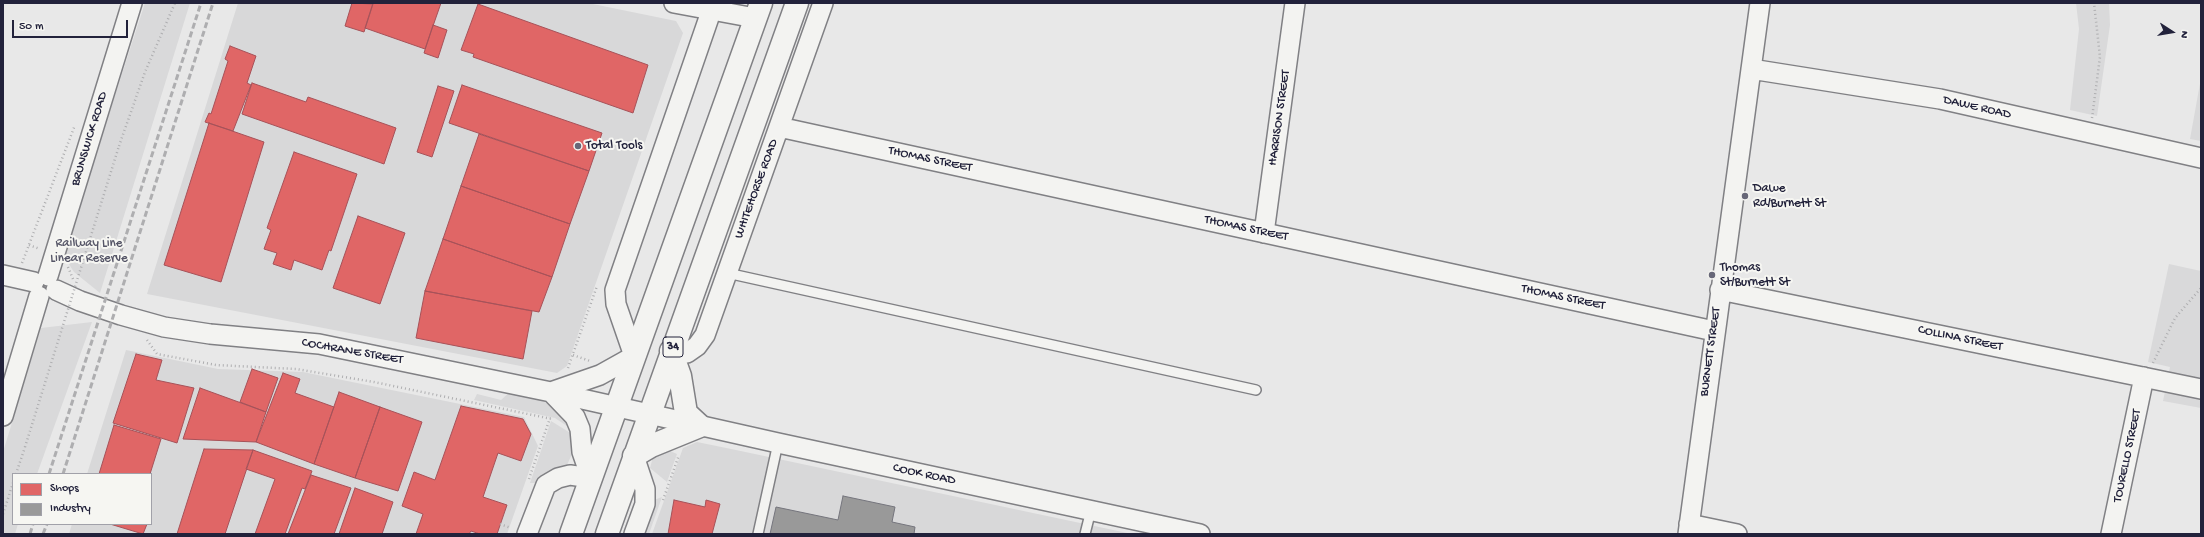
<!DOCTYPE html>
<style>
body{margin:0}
#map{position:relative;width:2204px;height:537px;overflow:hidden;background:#e8e8e8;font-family:"Gochi Hand",sans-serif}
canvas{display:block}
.frame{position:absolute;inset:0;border:4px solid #22223b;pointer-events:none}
.legend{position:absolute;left:12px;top:473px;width:140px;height:52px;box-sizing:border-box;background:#f6f6f2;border:1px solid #a1a1a9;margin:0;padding:5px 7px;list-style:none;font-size:12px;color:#22223b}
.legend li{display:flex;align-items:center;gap:8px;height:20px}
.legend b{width:20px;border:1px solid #a1a1a9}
.north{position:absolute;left:2152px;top:12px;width:40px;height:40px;-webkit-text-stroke:3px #f6f6f2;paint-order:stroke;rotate:102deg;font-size:11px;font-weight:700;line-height:16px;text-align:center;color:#22223b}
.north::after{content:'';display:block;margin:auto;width:14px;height:18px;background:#22223b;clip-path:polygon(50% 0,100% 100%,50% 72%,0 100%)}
.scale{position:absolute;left:12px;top:20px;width:116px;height:18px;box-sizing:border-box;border:2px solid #22223b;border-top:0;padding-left:5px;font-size:12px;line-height:14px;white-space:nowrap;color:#22223b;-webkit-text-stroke:3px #f6f6f2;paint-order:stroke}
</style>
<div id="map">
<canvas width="2204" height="537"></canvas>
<div class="frame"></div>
<ul class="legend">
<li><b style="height:11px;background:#e06666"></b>Shops</li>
<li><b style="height:11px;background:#999"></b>Industry</li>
</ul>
<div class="north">N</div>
<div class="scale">50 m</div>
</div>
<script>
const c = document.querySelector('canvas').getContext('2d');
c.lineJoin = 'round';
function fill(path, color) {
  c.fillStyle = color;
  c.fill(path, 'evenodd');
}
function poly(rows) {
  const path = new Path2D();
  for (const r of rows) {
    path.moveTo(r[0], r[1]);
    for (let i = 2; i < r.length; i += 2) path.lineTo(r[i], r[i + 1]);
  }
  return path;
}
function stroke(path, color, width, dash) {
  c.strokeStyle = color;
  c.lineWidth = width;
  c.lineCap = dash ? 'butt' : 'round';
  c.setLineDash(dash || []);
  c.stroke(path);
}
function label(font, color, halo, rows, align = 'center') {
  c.font = font + ' "Gochi Hand",sans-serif';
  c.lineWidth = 4;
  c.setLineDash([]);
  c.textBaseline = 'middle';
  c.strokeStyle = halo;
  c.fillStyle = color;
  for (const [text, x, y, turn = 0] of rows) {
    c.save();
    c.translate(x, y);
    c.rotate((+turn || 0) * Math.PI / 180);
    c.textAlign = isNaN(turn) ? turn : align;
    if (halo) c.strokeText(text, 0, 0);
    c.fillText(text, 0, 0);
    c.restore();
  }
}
fill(poly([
 [238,3,588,3,676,21,683,33,567,366,557,373,147,294],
 [126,350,218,369,303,372,524,417,538,446,507,534,69,534,72,524,151,524,151,474,87,474],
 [697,442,736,450,1132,534,652,534,683,448]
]), '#d8d8d9');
fill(poly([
 [145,3,190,3,100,293,74,272,63,255],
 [2076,3,2109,3,2110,25,2097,116,2070,110,2079,29],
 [2201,78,2201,141,2190,139],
 [2169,264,2201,271,2201,408,2163,401,2170,367,2148,362],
 [92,322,37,474,13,474,13,524,18,524,15,534,3,534,3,452,41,328],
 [512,390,553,405,560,411,570,428,555,418,474,400,477,394,501,400],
 [551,421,572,434,572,454,566,467,535,483,530,483],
 [663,448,677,454,667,482,650,468,653,457],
 [662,497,649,534,644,534,652,513,654,500]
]), '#d9d9da');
const shops = poly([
 [352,3,373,4,364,32,345,26,352,3],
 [373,3,441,3,425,49,365,28,373,3],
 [478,4,648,65,633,113,473,57,474,54,461,50,478,4],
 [433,25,447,30,438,58,424,53,433,25],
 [230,46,256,56,247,83,251,85,233,131,205,122,209,113,211,114,228,61,225,59,230,46],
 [252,83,306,102,308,97,396,128,384,164,242,114,252,83],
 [462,85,602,133,589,171,449,123,462,85],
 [438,86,454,91,432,157,417,152,438,86],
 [209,123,264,142,221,282,164,265,209,123],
 [479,134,589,171,570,224,461,186,479,134],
 [294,152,357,174,331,251,329,250,322,270,294,260,291,270,273,264,277,253,264,249,271,230,267,228,294,152],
 [461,186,570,224,552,277,443,239,461,186],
 [358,216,405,233,380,304,333,288,358,216],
 [443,239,552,277,539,312,425,291,443,239],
 [425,291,532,311,523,359,416,338,425,291],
 [136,354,162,360,156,380,194,388,177,443,113,423,136,354],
 [252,369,278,378,266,412,240,402,252,369],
 [283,373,300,379,295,393,334,407,314,464,256,442,283,373],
 [200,388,266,412,256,442,183,439,200,388],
 [339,392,380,407,355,478,314,464,339,392],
 [461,406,523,419,531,434,521,461,498,453,483,497,507,505,497,534,480,534,471,531,469,534,416,534,423,514,402,506,414,472,435,480,461,406],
 [380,407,422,422,398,491,355,478,380,407],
 [114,425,161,439,150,474,99,474,114,425],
 [204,449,253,450,225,534,177,534,204,449],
 [253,450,312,471,305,489,302,488,285,534,255,534,275,479,246,469,253,450],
 [311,475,351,488,334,534,288,534,311,475],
 [355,488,393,502,382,534,339,534,355,488],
 [674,500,705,507,706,500,720,504,712,534,668,534,674,500],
 [110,524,147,524,143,534,110,524]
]);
fill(shops, '#e06666');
stroke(shops, '#a75259', 1);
const industry = poly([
 [843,496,895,507,892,522,915,527,914,534,770,534,776,507,838,520,843,496]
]);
fill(industry, '#999');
stroke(industry, '#75757d', 1);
const service = poly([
 [727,273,1256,390],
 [758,534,778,443],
 [1085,534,1091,510]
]);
const minor = poly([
 [674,3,755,18],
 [1751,69,1940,99,2201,158],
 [779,127,1714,331],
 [1264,233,1295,3],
 [3,275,34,282],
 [48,276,132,3],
 [56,290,80,301,121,315,164,327,210,334,319,344,551,392,778,443,1200,534],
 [1720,290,2201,389],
 [671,351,687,353,697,346,705,335,823,3],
 [3,416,39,296],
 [1689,524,1737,534],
 [527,534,546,485,558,478,570,475,591,478,582,452,580,429,575,417,551,392,600,375,634,356,616,304,615,290,714,3],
 [634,534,645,504,645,489,634,456],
 [1688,534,1760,3],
 [2111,534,2144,377]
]);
const trunk = poly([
 [634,456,651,446,700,426,686,413,680,376,671,351],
 [571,534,761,3],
 [607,534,797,3]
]);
stroke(service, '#808084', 12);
stroke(minor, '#808084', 22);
stroke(trunk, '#808084', 25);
stroke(poly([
 [2092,118,2100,57,2094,3],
 [119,146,145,72,175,3],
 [29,245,40,249],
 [22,263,75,125],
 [68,267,73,279],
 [147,340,157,354,216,365,296,369,374,382,552,419],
 [573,355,590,361],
 [2153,363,2175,318,2201,288],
 [568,368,597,286],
 [16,474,25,447],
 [529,479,550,418],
 [663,500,679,455],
 [3,514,13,483],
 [500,524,511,528]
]), '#aeaeb0', 2.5, [1, 3]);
stroke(service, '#f3f3f1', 9);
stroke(minor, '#f3f3f1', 19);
stroke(trunk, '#f3f3f1', 22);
stroke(poly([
 [49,474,201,3],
 [63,474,213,3],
 [30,534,33,524],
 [43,534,47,524]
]), '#aeaeb0', 3, [6, 3]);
stroke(poly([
 [25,447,119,146]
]), '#aeaeb0', 2.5, [1, 3]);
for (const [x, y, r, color] of [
 [578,146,4,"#676778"],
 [1745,196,4,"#676778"],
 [1712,275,4,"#676778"]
]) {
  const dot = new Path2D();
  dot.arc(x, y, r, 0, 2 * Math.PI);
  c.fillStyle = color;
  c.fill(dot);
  stroke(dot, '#f6f6f2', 1.5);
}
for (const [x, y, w] of [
 [673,347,20]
]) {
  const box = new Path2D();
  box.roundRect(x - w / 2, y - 10, w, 20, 3);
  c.fillStyle = '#f6f6f2';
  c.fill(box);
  stroke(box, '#22223b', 1);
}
label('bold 12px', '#22223b', null, [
 ["34",673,347]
]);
label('13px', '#22223b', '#f6f6f2', [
 ["DAWE ROAD",1977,108,13],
 ["HARRISON STREET",1280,118,-82],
 ["BRUNSWICK ROAD",90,139,-73],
 ["THOMAS STREET",930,160,12],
 ["WHITEHORSE ROAD",757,189,-70],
 ["THOMAS STREET",1246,229,12],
 ["THOMAS STREET",1563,298,12],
 ["COLLINA STREET",1960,339,12],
 ["COCHRANE STREET",352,352,10],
 ["BURNETT STREET",1711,352,-82],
 ["TOURELLO STREET",2128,456,-78],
 ["COOK ROAD",924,475,12]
]);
label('13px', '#22223b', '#f6f6f2', [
 ["Total Tools",586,146],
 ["Dawe",1753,189],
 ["Rd/Burnett St",1753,204],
 ["Thomas",1720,268],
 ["St/Burnett St",1720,283]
], 'left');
label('13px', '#555567', '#f6f6f2', [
 ["Railway Line",89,244],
 ["Linear Reserve",89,259]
]);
</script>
